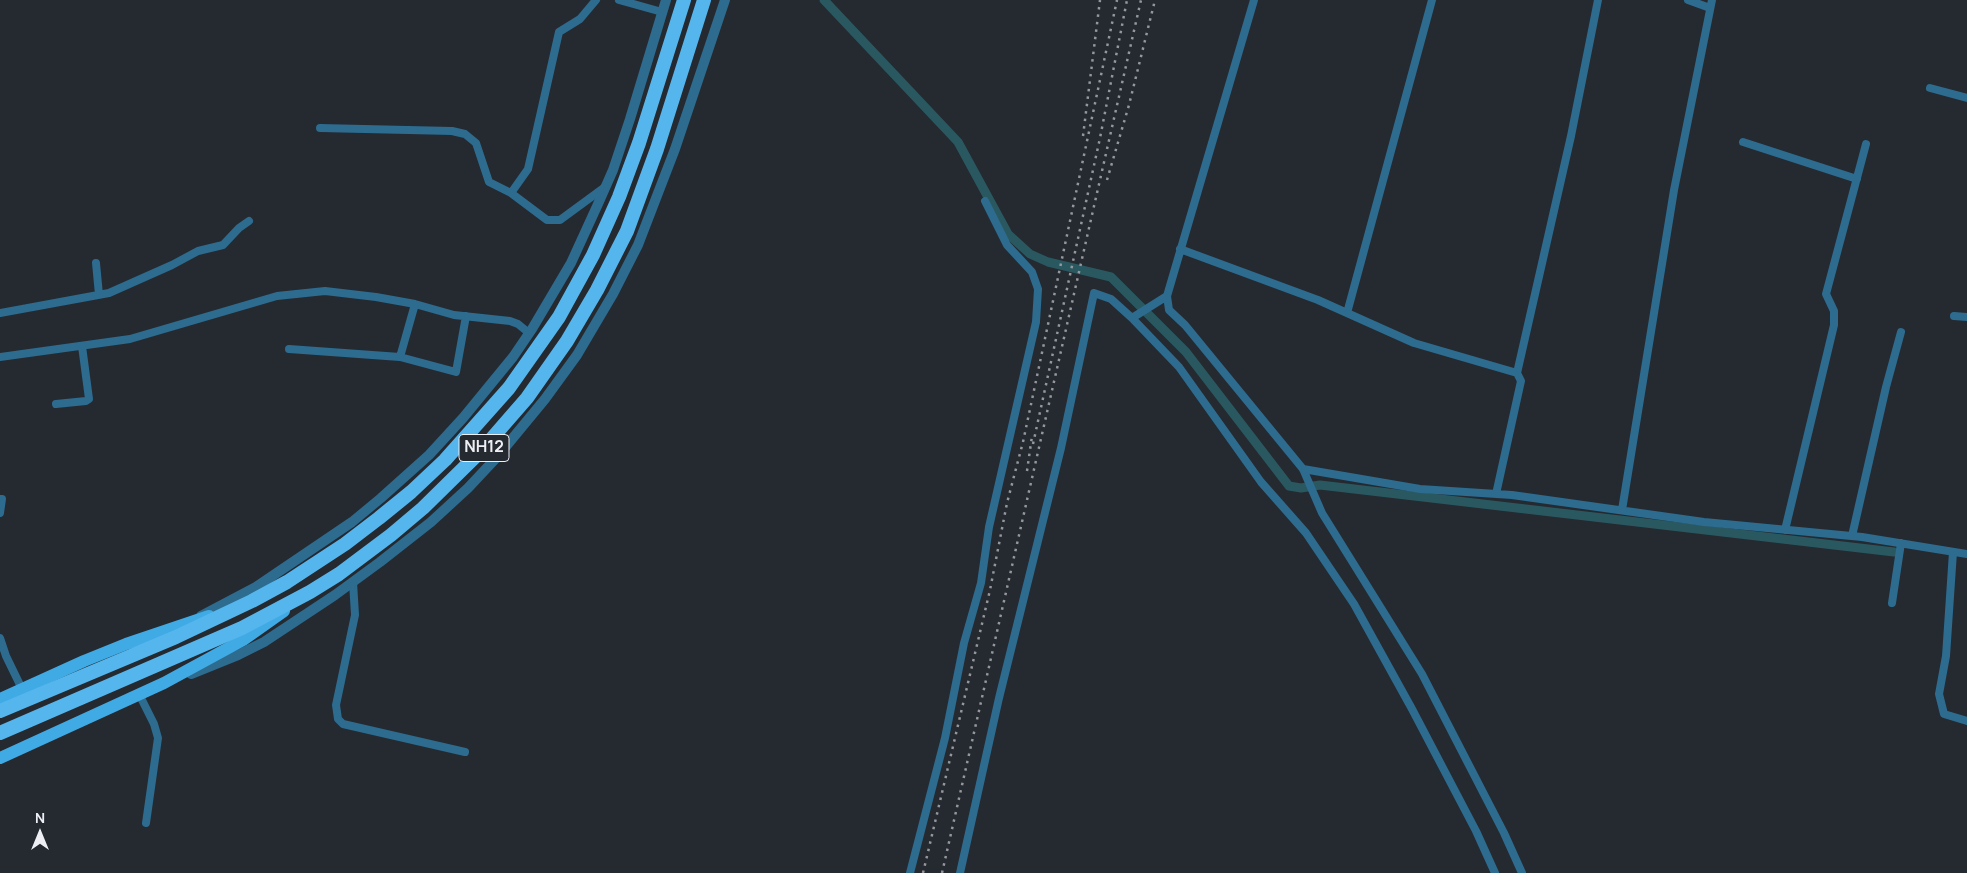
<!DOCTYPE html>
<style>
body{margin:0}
#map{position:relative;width:1967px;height:873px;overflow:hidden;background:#252930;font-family:Manrope,sans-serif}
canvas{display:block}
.north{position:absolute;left:15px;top:808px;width:50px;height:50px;-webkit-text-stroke:4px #252930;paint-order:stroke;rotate:0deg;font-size:14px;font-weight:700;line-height:20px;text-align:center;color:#edeff4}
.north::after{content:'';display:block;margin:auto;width:18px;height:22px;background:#edeff4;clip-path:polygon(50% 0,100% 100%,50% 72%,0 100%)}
</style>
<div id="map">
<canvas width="1967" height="873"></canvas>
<div class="north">N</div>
</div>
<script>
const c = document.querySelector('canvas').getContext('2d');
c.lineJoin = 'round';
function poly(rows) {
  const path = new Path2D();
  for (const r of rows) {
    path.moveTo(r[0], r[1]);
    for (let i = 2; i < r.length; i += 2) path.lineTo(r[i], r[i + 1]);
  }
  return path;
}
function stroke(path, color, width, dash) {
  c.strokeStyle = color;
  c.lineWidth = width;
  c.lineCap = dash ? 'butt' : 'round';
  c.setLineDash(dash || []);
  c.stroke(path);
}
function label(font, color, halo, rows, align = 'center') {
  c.font = font + ' Manrope,sans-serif';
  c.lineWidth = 4;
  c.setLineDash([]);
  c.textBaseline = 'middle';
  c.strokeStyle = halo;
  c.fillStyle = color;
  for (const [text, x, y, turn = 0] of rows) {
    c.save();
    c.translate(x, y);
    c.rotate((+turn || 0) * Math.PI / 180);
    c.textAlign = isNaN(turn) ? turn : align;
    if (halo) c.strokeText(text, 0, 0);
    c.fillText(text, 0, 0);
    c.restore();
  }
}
stroke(poly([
 [824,0,958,142,1008,234,1030,254,1048,262,1111,277,1186,352,1289,486,1301,488,1320,485,1894,552]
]), '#2a5860', 9);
stroke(poly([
 [619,0,662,12],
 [1254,0,1167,296,1169,310,1185,325,1303,469,1322,513,1422,674,1504,833,1522,873],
 [1688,0,1710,8],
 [1930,88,1967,98],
 [320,128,452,131,465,134,476,143,489,182,511,193,547,220,560,220,605,187],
 [1743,142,1857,179],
 [511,193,528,169,559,32,580,19,596,0],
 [1180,249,1318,300,1414,343,1517,373],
 [96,263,99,295],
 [0,313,109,293,172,265,198,251,223,245,239,228,249,221],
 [1347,313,1432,0],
 [1954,316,1967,317],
 [1132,318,1167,296],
 [289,349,400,357,456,372,466,316],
 [0,357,130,339,277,296,325,291,376,297,415,304,454,315,510,321,518,324,529,333],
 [400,357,415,304],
 [56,404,86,401,89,399,82,346],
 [1303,469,1420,489,1512,495,1704,522,1862,537,1967,554],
 [1496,494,1521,381,1517,373,1571,136,1598,0],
 [0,499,2,499,0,513],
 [1622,510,1674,190,1712,0],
 [1785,530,1834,325,1834,311,1826,294,1866,144],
 [1852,536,1886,387,1901,332],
 [1953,552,1946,656,1939,694,1944,714,1967,721],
 [353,582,355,615,336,705,338,719,343,724,465,752],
 [1892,603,1901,543],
 [0,638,6,656,22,689],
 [140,696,154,724,158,738,146,823],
 [910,873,945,738,964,643,981,583,989,527,1036,322,1038,289,1032,272,1007,245,985,201],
 [960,873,999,698,1061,448,1094,293,1111,299,1132,318,1179,367,1261,482,1306,533,1354,604,1412,709,1476,831,1495,873]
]), '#2d6b8f', 8);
stroke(poly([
 [201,616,256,587,352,522,381,498,429,455,463,418,513,357,532,329,571,263,598,204,613,170,630,119,666,0],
 [191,674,238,655,264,642,335,595,380,562,431,522,468,488,498,456,545,399,577,355,613,294,638,245,675,149,725,0]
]), '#2d6b8f', 10);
stroke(poly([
 [0,699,84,661,126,644,209,616],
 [0,758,164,683,243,640,284,611]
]), '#40aae5', 12);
stroke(poly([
 [0,711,176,637,252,601,287,582,345,544,379,518,411,492,445,460,509,388,559,317,593,255,619,197,639,143,684,0],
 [0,733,242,628,310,592,339,574,391,535,423,508,480,452,527,398,567,341,597,290,627,231,657,149,704,0]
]), '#55b6ee', 14);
stroke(poly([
 [1083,136,1100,0],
 [1107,180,1129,105,1155,0],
 [1033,444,1100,138,1127,0],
 [1027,471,1032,436],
 [923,873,990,590,1007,503,1023,442,1117,0],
 [942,873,1141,0]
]), '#94979d', 2.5, [2.5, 5]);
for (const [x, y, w] of [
 [484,448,50]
]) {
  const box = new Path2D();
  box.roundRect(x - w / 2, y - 13.5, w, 27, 4);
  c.fillStyle = '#252930';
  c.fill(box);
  stroke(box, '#edeff4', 1);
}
label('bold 16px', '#edeff4', null, [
 ["NH12",484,448]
]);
</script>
